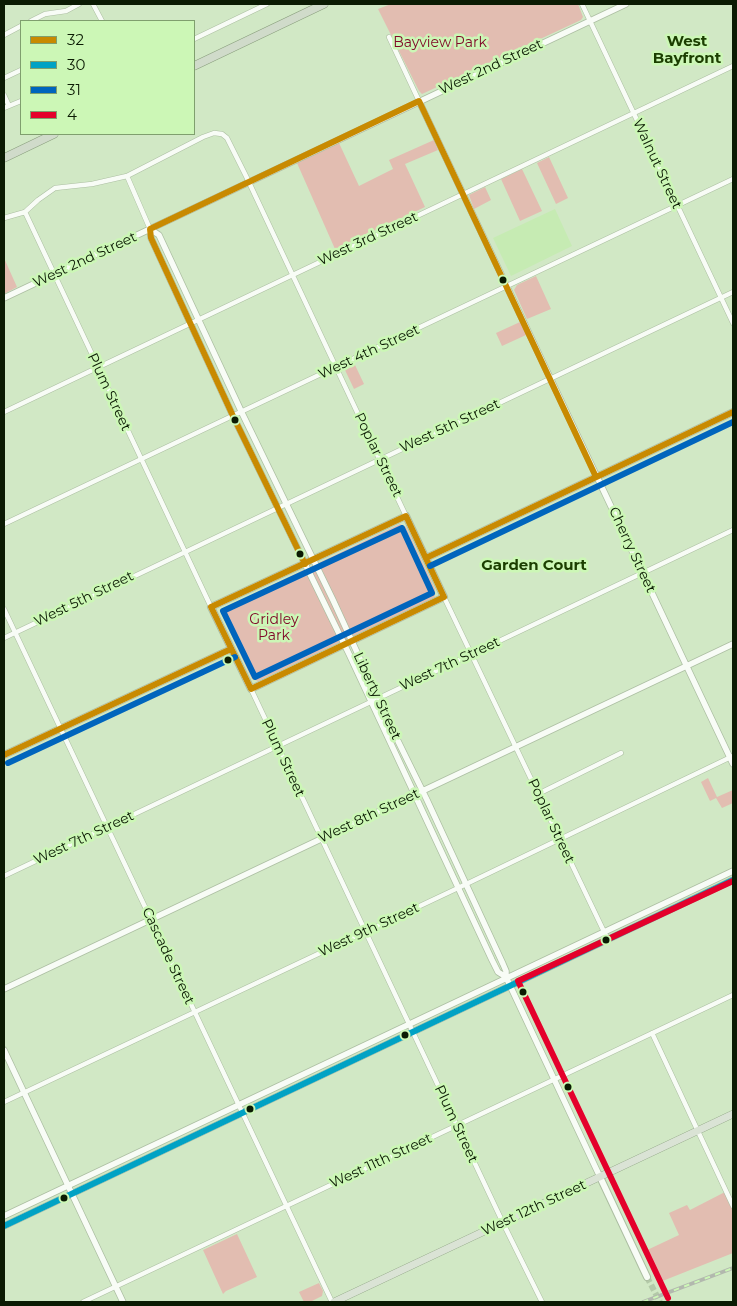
<!DOCTYPE html>
<style>
body{margin:0}
#map{position:relative;width:737px;height:1306px;overflow:hidden;background:#d1e8c5;font-family:Montserrat,sans-serif}
canvas{display:block}
.frame{position:absolute;inset:0;border:5px solid #0b1b03;pointer-events:none}
.legend{position:absolute;left:20px;top:20px;width:175px;height:115px;box-sizing:border-box;background:#ccf7b6;border:1px solid #7f9f6e;margin:0;padding:6px 9px;list-style:none;font-size:15px;color:#0b1b03}
.legend li{display:flex;align-items:center;gap:10px;height:25px}
.legend b{width:25px;border:1px solid #7f9f6e}
</style>
<div id="map">
<canvas width="737" height="1306"></canvas>
<div class="frame"></div>
<ul class="legend">
<li><b style="height:6px;background:#c88a01"></b>32</li>
<li><b style="height:6px;background:#01a2c4"></b>30</li>
<li><b style="height:6px;background:#0065bd"></b>31</li>
<li><b style="height:6px;background:#e4002b"></b>4</li>
</ul>
</div>
<script>
const c = document.querySelector('canvas').getContext('2d');
c.lineJoin = 'round';
function fill(path, color) {
  c.fillStyle = color;
  c.fill(path, 'evenodd');
}
function poly(rows) {
  const path = new Path2D();
  for (const r of rows) {
    path.moveTo(r[0], r[1]);
    for (let i = 2; i < r.length; i += 2) path.lineTo(r[i], r[i + 1]);
  }
  return path;
}
function stroke(path, color, width, dash) {
  c.strokeStyle = color;
  c.lineWidth = width;
  c.lineCap = dash ? 'butt' : 'round';
  c.setLineDash(dash || []);
  c.stroke(path);
}
function label(font, color, halo, rows, align = 'center') {
  c.font = font + ' Montserrat,sans-serif';
  c.lineWidth = 5;
  c.setLineDash([]);
  c.textBaseline = 'middle';
  c.strokeStyle = halo;
  c.fillStyle = color;
  for (const [text, x, y, turn = 0] of rows) {
    c.save();
    c.translate(x, y);
    c.rotate((+turn || 0) * Math.PI / 180);
    c.textAlign = isNaN(turn) ? turn : align;
    if (halo) c.strokeText(text, 0, 0);
    c.fillText(text, 0, 0);
    c.restore();
  }
}
fill(poly([
 [555,209,572,246,511,276,493,238]
]), '#c6ebb3');
fill(poly([
 [391,4,578,4,583,17,581,20,422,94,419,91,378,9],
 [434,140,438,150,405,164,425,207,335,249,297,163,339,143,359,186,393,169,389,160],
 [549,157,568,198,556,204,537,163],
 [522,169,542,211,520,221,501,179],
 [485,187,491,200,474,209,469,195],
 [4,258,17,287,4,294],
 [536,276,551,309,527,319,514,290,517,285],
 [520,322,526,335,502,346,496,333],
 [355,365,364,384,354,389,345,370],
 [400,524,406,527,435,589,435,596,433,598,258,681,252,679,222,615,224,608],
 [708,778,717,797,733,790,733,803,722,808,716,798,710,801,701,782],
 [725,1192,733,1211,733,1253,660,1282,645,1251,679,1235,669,1213,687,1205,690,1210],
 [237,1234,257,1277,226,1291,223,1294,203,1250],
 [319,1283,323,1291,322,1296,310,1302,304,1302,299,1292]
]), '#e2bdb1');
stroke(poly([
 [647,1277,660,1302]
]), '#b3c9a8', 6, [6, 3]);
const minor = poly([
 [93,4,102,21],
 [582,4,733,323],
 [31,21,45,14,66,11,79,4],
 [4,35,21,26],
 [389,37,419,101],
 [194,39,267,4],
 [4,78,21,70],
 [4,95,9,106],
 [4,108,21,101],
 [127,176,150,229],
 [25,212,211,607],
 [4,218,25,212,38,200,55,188,92,184,127,176,203,137,214,133,222,134,227,138,246,176,406,516],
 [4,412,733,66],
 [4,524,733,179],
 [444,597,608,940],
 [4,609,332,1302],
 [4,638,733,292],
 [251,689,503,1223,542,1302],
 [538,794,621,753],
 [4,876,733,530],
 [652,1033,733,1206],
 [4,1102,458,888,733,756],
 [83,1302,733,995]
]);
const tertiary = poly([
 [419,101,733,764],
 [150,229,159,235,242,413,333,600,396,737,427,800,503,964,506,971,506,977,600,1177],
 [150,229,151,238,233,416,349,654,492,960,498,972,506,977],
 [4,298,626,4],
 [4,989,733,644],
 [4,1050,123,1302],
 [4,1216,733,871],
 [4,1226,733,880]
]);
const secondary = poly([
 [406,516,444,597,251,689,211,607,406,516],
 [426,558,733,412],
 [4,755,231,649],
 [600,1177,647,1277]
]);
const primary = poly([
 [334,1302,733,1114]
]);
const trunk = poly([
 [194,66,324,4],
 [4,158,54,134]
]);
stroke(minor, '#acbea2', 5.5);
stroke(tertiary, '#acbea2', 7);
stroke(secondary, '#acbea2', 8);
stroke(primary, '#889d7c', 8);
stroke(trunk, '#889d7c', 9);
stroke(minor, '#f8fcf6', 4.5);
stroke(tertiary, '#f8fcf6', 5.5);
stroke(secondary, '#f8fcf6', 6);
stroke(primary, '#dae3d5', 7);
stroke(trunk, '#d0dbca', 8);
const rail = poly([
 [643,1302,733,1268]
]);
stroke(rail, '#b2b8ae', 4);
stroke(rail, '#ccf7b6', 2, [5.5]);
stroke(poly([
 [406,516,444,597,251,689,211,607,406,516],
 [426,558,733,412],
 [305,564,233,416,151,238,150,229,419,101,596,477],
 [4,755,231,649]
]), '#c88a01', 6);
stroke(poly([
 [4,1226,733,880]
]), '#01a2c4', 6);
stroke(poly([
 [402,528,432,593,255,677,223,611,402,528],
 [430,566,733,422],
 [8,763,235,657]
]), '#0065bd', 6);
stroke(poly([
 [668,1298,518,981,733,881]
]), '#e4002b', 6);
for (const [x, y, r, color] of [
 [503,280,4.5,"#0b1b03"],
 [235,420,4.5,"#0b1b03"],
 [300,554,4.5,"#0b1b03"],
 [228,660,4.5,"#0b1b03"],
 [606,940,4.5,"#0b1b03"],
 [523,992,4.5,"#0b1b03"],
 [405,1035,4.5,"#0b1b03"],
 [568,1087,4.5,"#0b1b03"],
 [250,1109,4.5,"#0b1b03"],
 [64,1198,4.5,"#0b1b03"]
]) {
  const dot = new Path2D();
  dot.arc(x, y, r, 0, 2 * Math.PI);
  c.fillStyle = color;
  c.fill(dot);
  stroke(dot, '#ccf7b6', 2);
}
label('14px', '#800929', '#ccf7b6', [
 ["Bayview Park",440,43],
 ["Gridley",274,620],
 ["Park",274,636]
]);
label('14px', '#0b1b03', '#ccf7b6', [
 ["West 2nd Street",491,67,-25],
 ["Walnut Street",657,164,65],
 ["West 3rd Street",368,239,-25],
 ["West 2nd Street",85,260,-25],
 ["West 4th Street",369,352,-25],
 ["Plum Street",109,392,65],
 ["West 5th Street",450,426,-25],
 ["Poplar Street",378,455,64],
 ["Cherry Street",632,550,65],
 ["West 5th Street",84,599,-26],
 ["West 7th Street",450,664,-25],
 ["Liberty Street",377,696,65],
 ["Plum Street",283,758,65],
 ["West 8th Street",369,816,-25],
 ["Poplar Street",551,821,65],
 ["West 7th Street",84,838,-25],
 ["West 9th Street",369,930,-25],
 ["Cascade Street",168,956,65],
 ["Plum Street",456,1124,65],
 ["West 11th Street",381,1161,-25],
 ["West 12th Street",534,1208,-25]
]);
label('bold 15px', '#1b3e00', '#ccf7b6', [
 ["West",687,42],
 ["Bayfront",687,59],
 ["Garden Court",534,566]
]);
</script>
